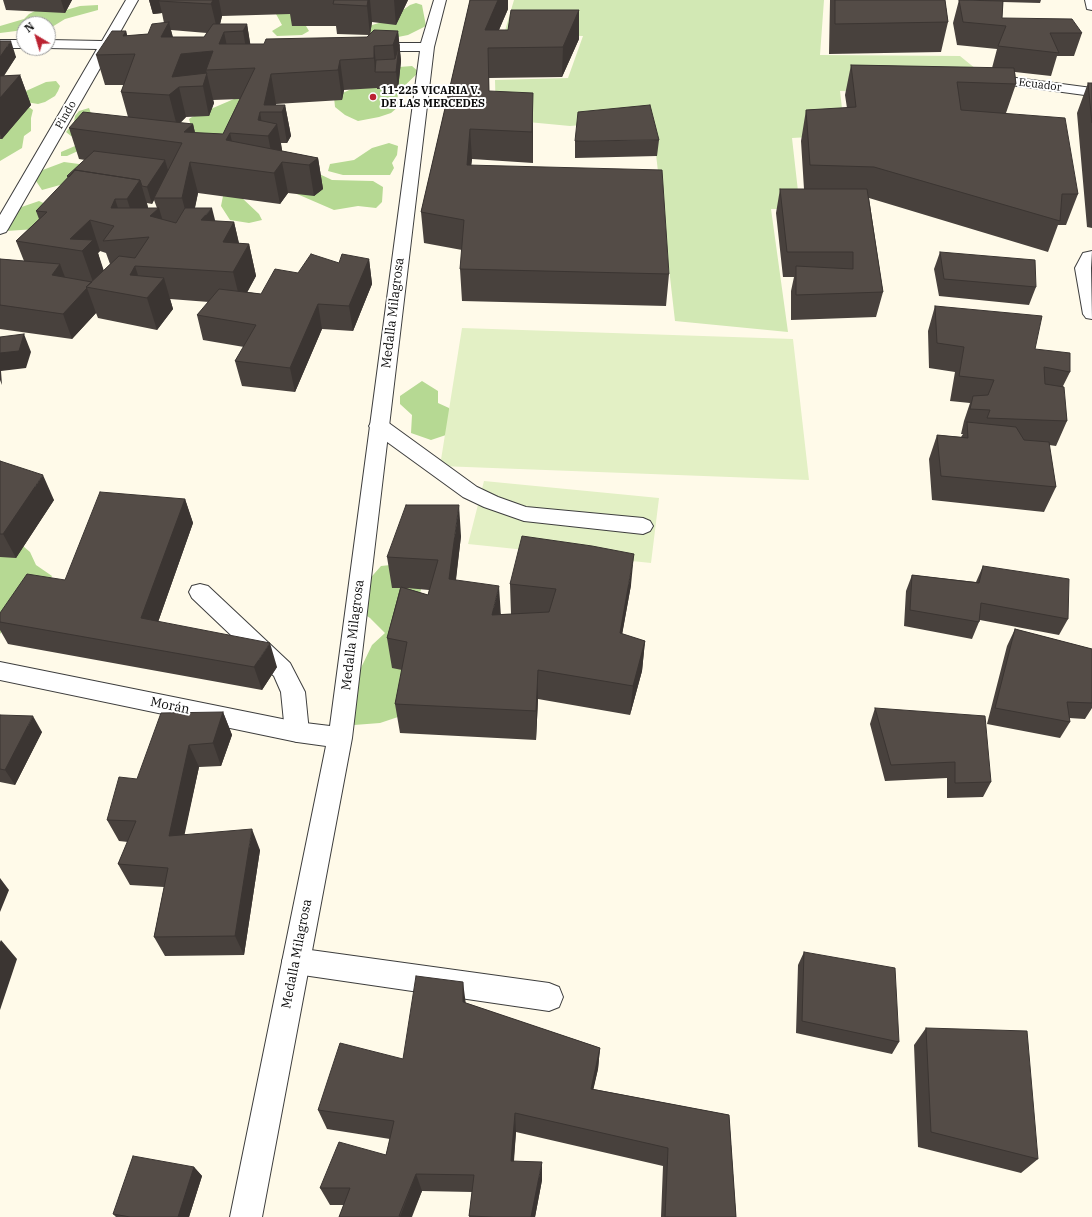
<!DOCTYPE html>
<meta charset="utf-8">
<style>
body{margin:0}
#map{position:relative;width:1092px;height:1217px;overflow:hidden;background:#fffae9;font-family:"IBM Plex Serif",serif}
canvas{display:block}
.north{position:absolute;left:16px;top:16px;width:40px;height:40px;box-sizing:border-box;background:#fff;border:1px solid #9d9d9d;border-radius:50%;rotate:322deg;font-size:11px;font-weight:700;line-height:16px;text-align:center;color:#0b0b0b}
.north::after{content:'';display:block;margin:auto;width:14px;height:18px;background:#bb2332;clip-path:polygon(50% 0,100% 100%,50% 72%,0 100%)}
</style>
<div id="map">
<canvas width="1092" height="1217"></canvas>
<div class="north">N</div>
</div>
<script>
const c = document.querySelector('canvas').getContext('2d');
c.lineJoin = 'round';
function fill(path, color) {
  c.fillStyle = color;
  c.fill(path, 'evenodd');
}
function poly(rows) {
  const path = new Path2D();
  for (const r of rows) {
    path.moveTo(r[0], r[1]);
    for (let i = 2; i < r.length; i += 2) path.lineTo(r[i], r[i + 1]);
  }
  return path;
}
function stroke(path, color, width, dash) {
  c.strokeStyle = color;
  c.lineWidth = width;
  c.lineCap = dash ? 'butt' : 'round';
  c.setLineDash(dash || []);
  c.stroke(path);
}
function label(font, color, halo, rows, align = 'center') {
  c.font = font + ' "IBM Plex Serif",serif';
  c.lineWidth = 4;
  c.setLineDash([]);
  c.textBaseline = 'middle';
  c.strokeStyle = halo;
  c.fillStyle = color;
  for (const [text, x, y, turn = 0] of rows) {
    c.save();
    c.translate(x, y);
    c.rotate((+turn || 0) * Math.PI / 180);
    c.textAlign = isNaN(turn) ? turn : align;
    if (halo) c.strokeText(text, 0, 0);
    c.fillText(text, 0, 0);
    c.restore();
  }
}
fill(poly([
 [514,0,824,0,820,55,960,56,1008,95,840,91,845,135,792,138,800,209,771,209,788,332,675,321,652,119,570,126,496,119,495,80,568,78,583,36,504,34]
]), '#d2e8b4');
fill(poly([
 [416,3,422,5,426,26,408,35,398,37,369,36,365,31,372,25,389,20,410,5],
 [98,5,98,10,65,19,52,27,48,27,48,24,24,24,24,30,0,33,0,26,24,19,29,14,39,9,66,10,80,6],
 [280,12,292,14,300,23,306,26,309,31,302,35,277,36,272,31,282,25,276,14],
 [412,66,419,72,401,89,397,98,398,107,391,113,379,117,358,121,345,115,335,107,334,97,399,67],
 [56,81,60,86,58,91,55,96,45,102,38,104,20,101,0,94,17,89,26,91,46,82],
 [234,99,241,99,241,151,78,151,67,156,61,156,61,152,82,143,82,139,71,136,66,132,74,122,75,116,79,111,89,108,93,119,191,126,189,119,192,117],
 [26,105,33,110,31,118,31,131,24,136,22,148,0,161,0,128],
 [389,143,398,146,397,155,392,163,394,168,390,175,343,175,328,171,330,164,354,160,372,148],
 [64,162,79,164,87,170,77,183,60,185,42,190,34,178,40,171],
 [313,171,332,180,373,181,383,187,382,202,376,208,358,206,334,210,297,194],
 [223,196,241,197,259,214,262,220,249,223,230,220,221,206],
 [39,201,48,205,36,229,6,231,0,219,10,211],
 [422,381,438,391,438,403,449,408,452,433,431,440,411,433,412,415,400,404,400,396],
 [23,546,30,552,36,565,52,576,48,584,9,621,0,634,0,553],
 [400,564,421,589,416,611,416,711,380,723,354,725,337,682,360,670,372,645,385,633,370,618,353,607,366,583,381,566]
]), '#b6d993');
fill(poly([
 [462,328,793,339,809,480,440,466],
 [484,481,659,498,651,563,468,544]
]), '#e3f0c5');
const service = poly([
 [379,419,386,421,477,487,498,497,526,507,643,518,650,521,653,526,650,531,643,534,524,521,484,507,463,497,372,431,369,426,372,421,379,419],
 [200,584,208,586,290,663,305,692,309,732,305,739,297,742,289,739,285,732,281,692,274,676,192,598,189,592,192,586,200,584],
 [296,948,549,983,559,987,563,997,559,1007,549,1011,296,974,286,970,282,961,286,952,296,948]
]);
const minor = poly([
 [126,0,138,0,115,41,134,41,139,42,141,45,139,48,134,49,111,49,8,229,6,232,0,234,0,215,97,49,48,48,48,40,102,41,126,0],
 [434,0,446,0,434,47,352,738,262,1217,230,1217,326,746,297,742,0,680,0,662,297,722,330,726,420,51,370,51,365,50,363,47,365,44,370,43,421,43,434,0],
 [1085,0,1092,0,1092,10,1087,9,1085,0],
 [0,40,24,40,24,48,0,48,0,40],
 [986,74,1092,88,1092,96,981,81,979,78,981,75,986,74],
 [1092,251,1091,268,1092,319,1086,318,1083,314,1075,268,1083,253,1092,251]
]);
stroke(service, '#3e3e3e', 2);
stroke(minor, '#3e3e3e', 2);
fill(service, '#fff');
fill(minor, '#fff');
fill(poly([
 [3,0,72,0,65,13,6,10],
 [149,0,408,0,396,25,372,22,370,34,398,31,401,61,398,89,377,89,377,88,344,90,342,100,276,104,276,105,285,105,291,136,287,143,281,143,282,151,318,158,323,189,314,196,288,193,280,204,198,193,195,208,215,221,234,222,239,243,249,244,256,276,247,292,261,294,298,273,339,263,369,259,372,284,353,331,322,329,295,392,242,386,235,361,244,347,203,340,197,315,209,302,170,299,173,309,157,330,98,318,96,313,72,339,0,329,0,259,24,261,16,241,39,219,36,211,68,178,67,176,85,160,79,159,69,128,128,117,121,92,124,85,105,85,96,55,126,31,127,36,148,34,164,23,162,13,153,14],
 [290,14,292,26,336,26,337,34,369,35,367,37,264,44,250,44,247,24,220,24,222,16],
 [171,30,207,33,204,37,173,37],
 [240,99,223,134,195,133,193,124,180,123,186,117,209,116,214,103,213,100],
 [154,200,157,208,148,208,147,203,152,204],
 [100,251,106,253,110,264,103,271,98,253],
 [470,0,508,0,508,9,499,30,508,30,579,10,579,39,562,77,489,78,489,91,533,123,533,163,472,159,471,165,669,274,666,306,462,301,460,269,462,250,424,243,421,212],
 [830,0,945,0,948,22,941,52,829,54],
 [959,0,987,1,972,0,1041,0,1040,3,1003,2,1002,18,1082,33,1074,56,1057,56,1051,76,1015,72,1016,84,1006,113,1078,194,1066,225,1058,225,1048,252,869,198,883,292,876,317,791,320,791,291,794,277,783,277,776,213,780,189,804,189,801,141,806,110,847,108,845,95,851,65,992,68,997,49,957,45,953,23],
 [0,41,16,57,4,76,20,75,31,105,2,139,0,139],
 [1088,83,1092,83,1092,228,1087,227,1077,113],
 [659,140,657,156,575,158,575,141],
 [940,252,1036,287,1029,305,939,296,934,269],
 [935,306,1035,349,1070,372,1063,386,1067,421,1056,446,1049,445,1056,487,1044,512,932,500,929,459,937,435,961,437,963,434,961,434,964,421,970,403,950,401,955,372,929,368,928,331],
 [0,461,54,500,16,558,0,557],
 [185,499,193,523,158,622,277,667,262,690,8,644,0,630,0,622,65,580],
 [461,536,456,580,501,614,511,614,510,584,631,585,622,634,645,641,642,671,630,715,538,699,536,740,400,733,395,704,402,670,392,668,387,638,400,588,392,588,387,557],
 [406,588,418,589,429,590,428,595],
 [983,566,1068,619,1059,635,980,620,979,622,972,639,904,626,906,591,912,575,976,582],
 [1015,629,1092,649,1092,708,1085,719,1069,718,1070,722,1060,738,987,724,1007,646],
 [875,708,991,782,983,797,947,798,947,778,885,781,870,724],
 [223,712,232,735,221,766,199,767,184,834,260,850,244,955,165,956,154,937,164,887,130,885,118,864,128,842,119,841,107,820,137,779],
 [0,715,42,732,15,785,0,782],
 [804,952,899,1042,892,1054,796,1033,798,965],
 [466,1003,600,1048,598,1069,593,1089,729,1115,736,1217,661,1217,663,1166,516,1132,514,1161,542,1180,535,1217,469,1217,472,1192,422,1191,412,1217,339,1217,344,1205,330,1205,320,1188,386,1155,390,1139,327,1129,318,1110,403,1059],
 [926,1028,1038,1159,1021,1173,918,1147,914,1045],
 [194,1167,202,1176,189,1217,116,1217,113,1214]
]), '#48413d');
fill(poly([
 [61,0,72,0,65,13],
 [149,0,173,0,159,1,162,13,153,14],
 [213,0,219,0,222,16,218,33,211,4],
 [368,0,370,0,372,22,370,35,367,6],
 [394,0,408,0,396,25],
 [498,0,508,0,508,9,491,48,488,48,485,30],
 [579,10,579,39,562,77,563,47],
 [169,22,176,52,161,37],
 [247,24,252,54,248,60,243,31],
 [126,31,132,54,123,36],
 [398,31,401,61,398,89,393,45],
 [224,32,230,61,219,44],
 [11,41,16,57,0,81,0,57],
 [374,46,377,72,375,72,374,58],
 [213,51,206,70,214,103,209,116,203,86,179,87,186,117,177,126,169,95,172,77,181,54],
 [340,60,344,90,342,100,338,70],
 [271,74,276,104,274,112,264,105],
 [20,75,31,105,2,139,0,134,0,98],
 [533,93,533,163,532,132],
 [285,105,291,136,287,143,282,112],
 [260,112,264,136,258,120],
 [193,124,200,155,184,132],
 [277,124,283,155,274,167,268,136],
 [470,129,472,159,468,196,467,165],
 [230,133,237,164,226,140],
 [318,158,323,189,314,196,309,165],
 [165,160,170,177,154,198,154,200,152,204,147,187],
 [190,162,198,193,190,229,182,198],
 [282,162,288,193,280,204,274,173],
 [140,180,149,211,137,230,127,199],
 [115,199,125,230,111,208],
 [159,208,168,239,150,216],
 [212,208,220,240,201,220],
 [90,220,100,251,98,253,104,271,93,282,82,251,70,239],
 [234,222,241,253,223,242],
 [249,244,256,276,241,304,233,272],
 [369,259,372,284,353,331,349,306],
 [60,264,69,288,52,275],
 [135,266,145,297,130,275],
 [164,278,173,309,157,330,147,298],
 [87,288,96,313,72,339,63,314],
 [318,304,322,329,295,392,290,368],
 [24,334,31,352,26,368,1,371,2,385,0,380,0,353],
 [43,475,54,500,16,558,3,534],
 [185,499,193,523,151,642,141,618],
 [459,505,461,536,452,610,449,579],
 [634,554,631,585,617,663,620,633],
 [499,586,501,617,492,615],
 [645,641,642,671,630,715,633,686],
 [270,643,277,667,262,690,254,667],
 [538,670,538,699,536,740,536,711],
 [223,712,232,735,221,766,213,743],
 [33,716,42,732,15,785,5,770],
 [189,745,199,767,180,856,169,836],
 [252,829,260,850,244,955,235,936],
 [0,878,9,890,0,912],
 [1,940,17,959,0,1010,0,942],
 [463,982,466,1005,463,1002],
 [600,1048,598,1069,589,1109,591,1089],
 [515,1113,516,1132,512,1179,511,1161],
 [542,1162,542,1180,535,1217,531,1217],
 [194,1167,202,1176,189,1217,178,1217],
 [416,1174,422,1191,411,1217,400,1217]
]), '#3b3532');
const building = poly([
 [159,0,213,0,211,4,159,1,159,0],
 [334,0,368,0,367,6,333,4,334,0],
 [470,0,498,0,485,30,508,30,511,10,579,10,563,47,488,48,489,91,533,93,532,132,470,129,467,165,662,170,669,274,460,269,464,220,421,212,470,0],
 [835,0,945,0,948,22,835,24,835,0],
 [959,0,1003,1,1002,18,1072,19,1082,33,1050,33,1059,53,998,46,1006,26,963,22,959,0],
 [169,22,161,37,204,37,213,24,247,24,243,31,224,32,219,44,264,44,266,39,367,37,374,30,398,31,393,45,374,46,374,58,340,60,338,70,271,74,264,105,285,105,282,112,260,112,258,120,277,124,268,136,230,133,226,140,318,158,309,165,282,162,274,173,190,162,182,198,154,198,182,143,69,128,83,112,193,124,184,132,223,134,255,68,206,70,213,51,181,54,172,77,207,73,203,86,179,87,169,95,121,92,135,54,96,55,112,31,126,31,123,36,148,34,152,24,169,22],
 [0,41,11,41,0,57,0,41],
 [399,45,396,72,375,72,376,60,395,59,399,45],
 [851,65,1014,68,1016,84,957,82,961,110,1065,118,1078,194,1062,194,1060,221,874,167,810,165,806,110,856,107,851,65],
 [20,75,0,98,0,76,20,75],
 [1088,83,1092,83,1092,123,1088,83],
 [650,105,659,140,575,141,578,112,650,105],
 [94,151,165,160,147,187,142,186,140,180,75,170,69,177,67,176,94,151],
 [75,170,140,180,127,199,115,199,111,208,159,208,150,216,176,223,185,208,212,208,201,220,234,222,223,242,249,244,233,272,135,266,130,275,164,278,147,298,86,287,119,256,135,258,149,237,103,241,114,226,90,220,70,239,93,240,82,251,16,241,47,212,36,211,75,170],
 [780,189,867,189,883,292,796,295,796,266,853,269,853,252,787,252,780,189],
 [940,252,1035,260,1036,287,944,279,940,252],
 [311,254,339,263,342,254,369,259,349,306,318,304,290,368,235,361,256,325,197,315,219,289,261,294,275,269,298,273,311,254],
 [0,259,60,264,52,275,92,282,86,287,87,288,63,314,0,305,0,259],
 [935,306,1042,316,1035,349,1070,353,1070,372,1044,367,1045,384,1064,387,1067,421,987,418,990,410,970,409,973,396,988,395,994,380,959,376,964,347,937,343,935,306],
 [24,334,19,351,0,353,0,337,24,334],
 [967,422,1016,427,1024,440,1049,442,1056,487,941,476,937,435,968,438,967,422],
 [0,461,43,475,3,534,0,534,0,461],
 [100,492,185,499,141,618,270,643,254,667,0,622,0,613,27,574,65,580,100,492],
 [406,505,459,505,449,579,499,586,492,615,549,612,556,589,510,584,522,536,592,546,634,554,620,633,645,641,633,686,538,670,536,711,395,704,407,642,387,638,401,587,428,595,438,560,387,557,406,505],
 [983,566,1069,579,1068,619,981,603,979,622,910,610,912,575,979,583,983,566],
 [1015,629,1092,649,1092,703,1067,702,1070,722,995,708,1015,629],
 [875,708,985,716,991,782,955,783,955,762,891,765,875,708],
 [223,712,213,743,189,745,169,836,252,829,235,936,154,937,168,868,118,864,136,821,107,820,119,777,137,779,161,713,223,712],
 [0,715,33,716,5,770,0,769,0,715],
 [804,952,895,968,899,1042,802,1021,804,952],
 [416,976,463,982,463,1002,600,1048,591,1089,729,1115,736,1217,665,1217,668,1148,515,1113,511,1161,542,1162,531,1217,493,1217,469,1216,474,1175,416,1174,399,1216,403,1217,339,1217,350,1188,320,1188,339,1142,386,1155,394,1121,318,1110,340,1043,403,1059,416,976],
 [926,1028,1027,1031,1038,1159,931,1132,926,1028],
 [133,1156,194,1167,178,1217,130,1217,113,1214,133,1156]
]);
fill(building, '#544c47');
stroke(building, '#3b3532', 1);
for (const [x, y, r, color] of [
 [373,97,4,"#bb2332"]
]) {
  const dot = new Path2D();
  dot.arc(x, y, r, 0, 2 * Math.PI);
  c.fillStyle = color;
  c.fill(dot);
  stroke(dot, '#fff', 1.5);
}
label('11px', '#0b0b0b', '#fff', [
 ["Ecuador",1040,85,7],
 ["Pindo",66,115,-60]
]);
label('bold 11px', '#0b0b0b', '#fff', [
 ["11-225 VICARIA V.",381,91],
 ["DE LAS MERCEDES",381,104]
], 'left');
label('13px', '#0b0b0b', '#fff', [
 ["Medalla Milagrosa",393,313,-83],
 ["Medalla Milagrosa",353,635,-83],
 ["Morán",170,706,12],
 ["Medalla Milagrosa",297,954,-79]
]);
</script>
